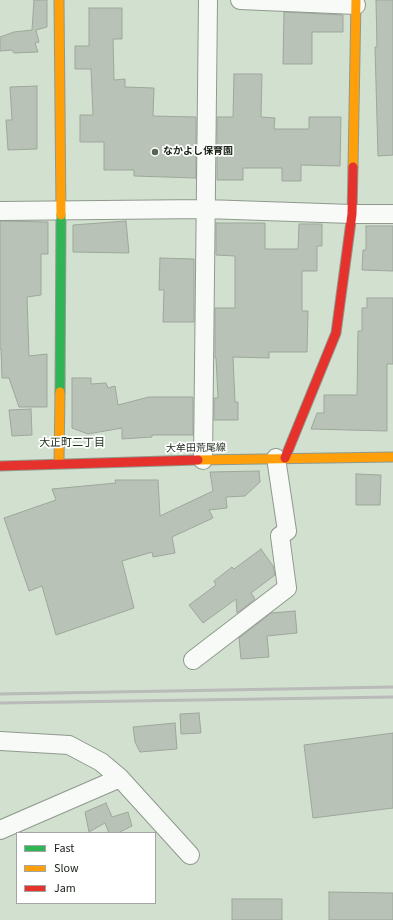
<!DOCTYPE html>
<meta charset="utf-8">
<style>
body{margin:0}
#map{position:relative;width:393px;height:920px;overflow:hidden;background:#d2e0d0;font-family:"Source Sans 3",sans-serif}
canvas{display:block}
.legend{position:absolute;left:16px;top:832px;width:140px;height:72px;box-sizing:border-box;background:#fff;border:1px solid #a3a6a2;margin:0;padding:5px 7px;list-style:none;font-size:12px;color:#182116}
.legend li{display:flex;align-items:center;gap:8px;height:20px}
.legend b{width:20px;border:1px solid #a3a6a2}
</style>
<div id="map">
<canvas width="393" height="920"></canvas>
<ul class="legend">
<li><b style="height:5px;background:#30b455"></b>Fast</li>
<li><b style="height:5px;background:#ff9f0a"></b>Slow</li>
<li><b style="height:5px;background:#e5322d"></b>Jam</li>
</ul>
</div>
<script>
const c = document.querySelector('canvas').getContext('2d');
c.lineJoin = 'round';
function fill(path, color) {
  c.fillStyle = color;
  c.fill(path, 'evenodd');
}
function poly(rows) {
  const path = new Path2D();
  for (const r of rows) {
    path.moveTo(r[0], r[1]);
    for (let i = 2; i < r.length; i += 2) path.lineTo(r[i], r[i + 1]);
  }
  return path;
}
function stroke(path, color, width, dash) {
  c.strokeStyle = color;
  c.lineWidth = width;
  c.lineCap = dash ? 'butt' : 'round';
  c.setLineDash(dash || []);
  c.stroke(path);
}
function label(font, color, halo, rows, align = 'center') {
  c.font = font + ' "Source Sans 3","Noto Sans JP",sans-serif';
  c.lineWidth = 3.5;
  c.setLineDash([]);
  c.textBaseline = 'middle';
  c.strokeStyle = halo;
  c.fillStyle = color;
  for (const [text, x, y, turn = 0] of rows) {
    c.save();
    c.translate(x, y);
    c.rotate((+turn || 0) * Math.PI / 180);
    c.textAlign = isNaN(turn) ? turn : align;
    if (halo) c.strokeText(text, 0, 0);
    c.fillText(text, 0, 0);
    c.restore();
  }
}
const building = poly([
 [34,0,47,0,47,27,36,30,39,42,35,43,38,52,14,53,12,50,0,51,0,37,14,32,32,30,34,0],
 [376,0,393,0,393,155,378,156,375,47,377,47,376,0],
 [89,8,122,8,122,39,113,39,114,80,125,79,125,87,154,88,153,116,196,117,196,178,134,176,134,170,104,170,104,142,80,142,80,115,93,115,91,69,75,69,75,46,89,46,89,8],
 [284,12,343,15,343,32,312,32,312,64,283,64,284,12],
 [234,74,262,74,261,117,275,118,274,129,309,129,309,117,341,117,340,166,301,165,301,181,282,181,282,168,243,168,243,180,217,180,217,117,233,117,234,74],
 [37,86,37,149,8,150,6,120,12,120,10,87,37,86],
 [0,221,48,222,48,254,41,254,41,295,27,297,29,356,47,354,47,407,19,407,9,378,2,378,1,349,0,349,0,221],
 [126,221,129,253,73,252,73,225,126,221],
 [216,223,265,223,265,249,298,249,299,224,322,224,322,246,317,246,317,271,302,271,302,311,308,311,307,352,269,352,269,358,233,357,235,402,238,402,238,420,214,420,214,398,218,398,216,358,215,358,215,308,235,308,235,256,216,255,216,223],
 [366,226,393,226,393,271,362,270,363,250,366,250,366,226],
 [160,258,194,259,194,322,163,322,164,290,159,290,160,258],
 [367,298,393,298,393,364,387,364,387,431,311,429,317,413,324,413,324,395,357,395,358,331,362,331,362,308,367,308,367,298],
 [72,378,91,378,91,384,106,383,108,388,115,386,118,405,149,397,193,397,193,435,152,435,152,437,122,439,122,428,88,434,72,428,72,378],
 [31,409,32,435,12,436,9,410,31,409],
 [259,471,260,482,245,496,226,497,227,508,209,510,213,518,172,537,175,553,153,557,152,552,122,561,134,608,56,635,42,586,29,591,4,518,56,500,52,489,116,483,115,480,158,480,160,516,213,491,210,472,259,471],
 [356,474,381,475,380,505,356,505,356,474],
 [261,549,273,566,275,575,251,593,255,599,237,613,236,599,203,623,189,605,216,585,214,581,232,567,234,569,261,549],
 [295,611,297,633,267,636,269,657,241,659,239,638,271,613,295,611],
 [199,713,201,733,181,734,180,714,199,713],
 [175,723,177,749,140,752,135,742,133,727,175,723],
 [393,733,393,808,313,818,304,745,393,733],
 [106,803,112,817,128,812,132,826,118,833,109,833,105,823,89,832,85,812,106,803],
 [329,892,393,893,393,920,329,920,329,892],
 [232,899,282,899,282,920,232,920,232,899]
]);
fill(building, '#b8c2b6');
stroke(building, '#9da79b', 1);
const street = poly([
 [240,0,356,5],
 [0,211,205,209,352,214,393,214],
 [203,460,208,0],
 [193,660,287,588,280,536,287,531,276,458],
 [0,741,69,745,101,762,120,778,190,855],
 [0,830,120,778]
]);
const fast = poly([
 [60,392,61,215]
]);
const slow = poly([
 [59,0,61,215],
 [353,167,356,0],
 [198,460,393,457],
 [59,463,60,392]
]);
const jam = poly([
 [285,458,336,333,352,214,353,167],
 [0,466,198,460]
]);
stroke(street, '#8f9a8d', 20);
stroke(fast, '#8f9a8d', 11);
stroke(slow, '#8f9a8d', 11);
stroke(jam, '#8f9a8d', 11);
stroke(street, '#f8faf8', 18);
stroke(fast, '#30b455', 9);
stroke(slow, '#ff9f0a', 9);
stroke(jam, '#e5322d', 9);
stroke(poly([
 [0,694,393,687],
 [0,703,393,697]
]), '#b8bbb7', 3);
for (const [x, y, r, color] of [
 [155,152,4,"#596457"]
]) {
  const dot = new Path2D();
  dot.arc(x, y, r, 0, 2 * Math.PI);
  c.fillStyle = color;
  c.fill(dot);
  stroke(dot, '#fff', 1.5);
}
label('bold 10px', '#182116', '#fff', [
 ["なかよし保育園",163,152]
], 'left');
label('10px', '#182116', '#fff', [
 ["大牟田荒尾線",196,449,-1]
]);
label('11px', '#21351d', '#fff', [
 ["大正町二丁目",72,444]
]);
</script>
